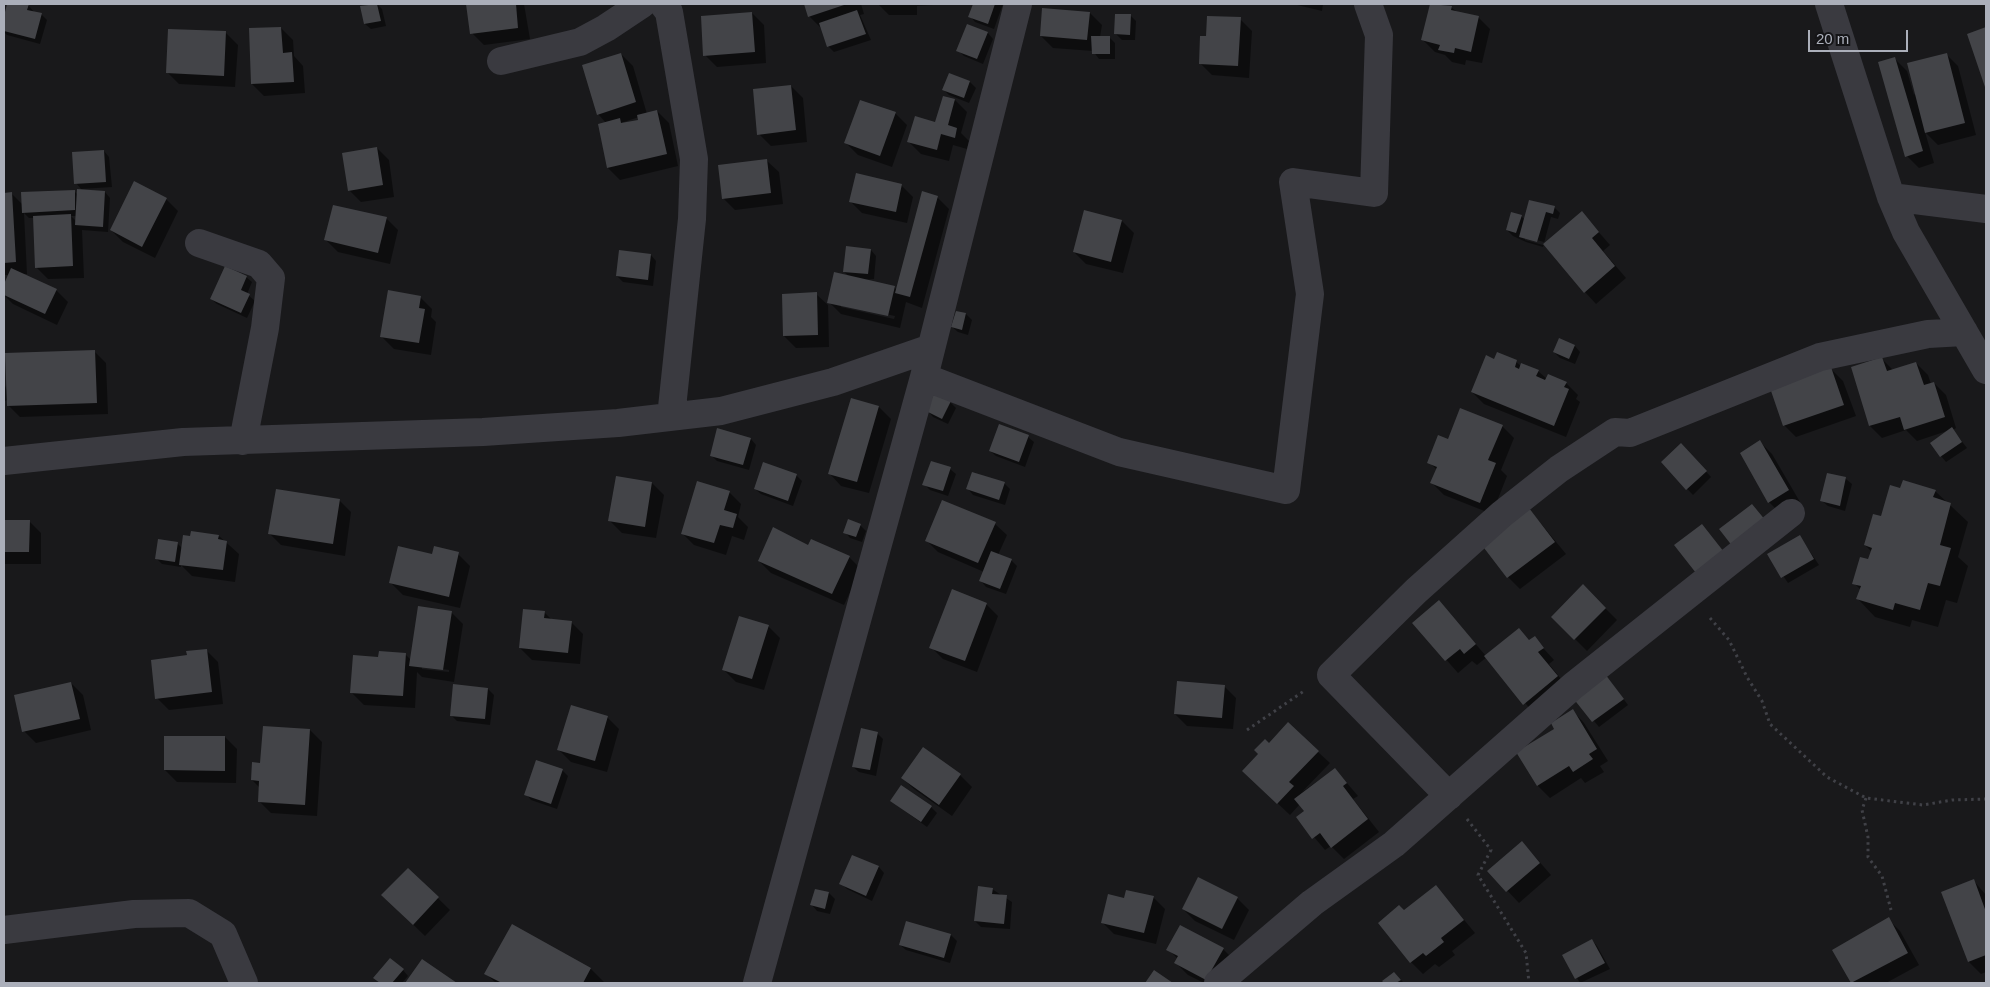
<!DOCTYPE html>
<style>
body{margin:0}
#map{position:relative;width:1990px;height:987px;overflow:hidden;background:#19191b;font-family:Helvetica,sans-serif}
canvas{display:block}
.frame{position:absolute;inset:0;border:5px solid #abafba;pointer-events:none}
.scale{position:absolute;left:1808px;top:30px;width:100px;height:22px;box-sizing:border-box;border:2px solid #abafba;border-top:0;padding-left:6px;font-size:15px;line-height:18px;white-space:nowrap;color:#abafba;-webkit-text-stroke:4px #141416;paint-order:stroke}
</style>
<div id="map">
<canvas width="1990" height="987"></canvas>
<div class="frame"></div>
<div class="scale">20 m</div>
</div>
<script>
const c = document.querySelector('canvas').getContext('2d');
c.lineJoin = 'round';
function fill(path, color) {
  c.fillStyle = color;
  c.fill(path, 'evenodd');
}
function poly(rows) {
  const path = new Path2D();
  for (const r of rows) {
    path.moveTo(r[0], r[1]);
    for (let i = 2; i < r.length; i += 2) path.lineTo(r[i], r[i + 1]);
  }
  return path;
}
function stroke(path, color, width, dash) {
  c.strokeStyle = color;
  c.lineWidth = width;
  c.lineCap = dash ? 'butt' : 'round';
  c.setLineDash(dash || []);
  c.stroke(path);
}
fill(poly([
 [8,4,28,5,34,12,41,14,47,20,40,44,7,35,4,32,4,21],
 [377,4,382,9,386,26,371,29,365,24,362,7],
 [468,4,524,4,530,39,484,45,472,33],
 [805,4,861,4,864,14,860,15,871,40,834,52,828,46,821,28,809,16],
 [878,4,933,4,933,5,917,6,917,15,889,15],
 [974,4,1003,4,994,29,975,22,970,16],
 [1293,4,1323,4,1322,11],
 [1432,4,1451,7,1457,12,1478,17,1490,29,1482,63,1466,60,1465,65,1452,62,1445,55,1435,52,1423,40],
 [752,13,764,25,766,63,717,67,705,55],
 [1090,13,1102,25,1100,37,1109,37,1115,43,1115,59,1099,59,1093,51,1053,48,1041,36],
 [1130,15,1136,21,1135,40,1122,40,1116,34],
 [1240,19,1252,31,1249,78,1212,75,1200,63,1207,38],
 [968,26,988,33,993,39,983,64,964,56,958,50],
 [281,28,293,40,294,56,303,66,305,93,264,96,252,84],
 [1986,29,1986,87,1969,35],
 [226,33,238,45,235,87,179,84,167,72],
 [621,54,633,66,647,114,657,111,669,123,678,166,620,180,608,168,606,123,598,114],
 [639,117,639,121,621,124,621,123],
 [1946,54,1958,66,1976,135,1938,145,1925,132,1934,163,1919,168,1907,156,1895,59,1907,71,1914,95],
 [950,74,970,82,976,88,969,103,949,95,944,90],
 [791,86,803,98,807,142,771,146,759,134],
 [955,100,967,112,961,133,969,141,967,149,953,145,949,161,921,154,909,142,936,123],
 [895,113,907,125,892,167,858,155,846,143],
 [377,148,389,160,394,197,361,202,349,190],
 [104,151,109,157,112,187,81,189,76,183],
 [767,161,779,172,783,204,735,210,723,198],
 [901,185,913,197,907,223,862,213,850,201],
 [74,191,78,195,105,192,110,198,108,232,82,230,84,278,48,279,36,267,34,218,29,218,24,213,27,274,21,274,56,290,68,302,57,325,13,304,4,295,4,287,9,275,4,275,4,194,11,193,23,205],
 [71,216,76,216,76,221],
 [937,197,949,209,922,308,906,302,900,328,841,314,829,302,850,277,844,272,871,250,876,256,874,279,864,280,894,287,897,290],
 [841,305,895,316,894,319,841,307],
 [166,199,178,211,155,258,123,242,111,230],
 [1554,207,1560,213,1558,219,1551,217,1543,247,1526,242,1513,236,1507,230,1521,216,1525,220],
 [1525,237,1544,242,1543,245,1525,240],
 [1582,213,1610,245,1603,251,1626,278,1596,304,1585,292],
 [386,218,398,230,390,264,338,252,326,240],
 [1122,221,1134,233,1123,273,1086,264,1074,252],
 [651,255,656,261,653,286,623,282,617,276],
 [246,277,252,282,247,294,255,301,247,318,217,304,211,299],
 [816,294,828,305,828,303,829,347,796,348,784,336],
 [420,297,432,309,431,317,436,322,431,355,394,349,382,337],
 [957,312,966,314,972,320,968,335,958,332,952,327],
 [1575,346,1580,352,1575,364,1560,358,1554,352],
 [94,351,106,363,108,414,20,417,8,405,8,400,4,401,4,383,8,393],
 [1882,359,1893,370,1916,363,1928,375,1931,384,1934,383,1946,395,1956,428,1953,430,1967,448,1946,462,1941,456,1947,431,1917,441,1906,430,1882,438,1870,426,1852,368],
 [1495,360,1516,362,1521,366,1538,371,1547,379,1566,383,1578,395,1576,399,1580,402,1566,437,1484,404,1472,392],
 [1831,369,1843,381,1856,416,1796,437,1784,425],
 [852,399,879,407,891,419,869,493,841,486,830,474],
 [950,402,956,408,948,424,933,417,928,411],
 [1502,426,1514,438,1501,470,1507,476,1492,514,1444,495,1432,483,1437,470,1429,462,1449,441],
 [1028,437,1034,442,1025,467,996,456,990,451],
 [751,439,756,445,749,470,717,461,711,455],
 [1760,442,1772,454,1800,502,1781,514,1769,502],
 [1687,451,1711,477,1693,495,1662,462],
 [950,469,956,474,948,496,930,490,924,484],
 [796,475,802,481,793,506,761,494,755,489],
 [1828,475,1846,479,1852,484,1845,511,1828,506,1822,501],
 [617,478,652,483,664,495,656,538,622,533,610,521],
 [1004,483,1010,489,1005,505,973,495,968,489],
 [1901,489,1935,491,1968,522,1958,557,1968,566,1957,603,1946,600,1938,627,1912,620,1910,627,1875,617,1858,599,1861,590,1854,583,1869,561,1872,552,1865,545],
 [729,492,741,504,738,517,748,527,744,540,732,536,726,555,694,545,682,533],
 [339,500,351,512,345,556,281,545,269,533],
 [1529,509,1566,554,1520,589,1508,577],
 [4,521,29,521,41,533,41,564,4,564],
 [995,524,1007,535,998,555,1011,560,1017,566,1006,594,986,587,981,581,984,572,938,552,926,540],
 [860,525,866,531,862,542,850,538,845,532],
 [219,536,239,554,235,582,192,576,181,565,181,567,162,564,156,558,177,543,182,548],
 [1800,537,1819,565,1788,583,1769,555],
 [808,547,849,557,861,569,844,605,771,573,759,561],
 [458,554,470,566,460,608,403,595,391,583,433,556],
 [1583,586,1617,620,1587,651,1553,617],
 [1439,602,1486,656,1519,630,1530,641,1534,638,1554,660,1549,664,1569,689,1536,716,1487,657,1477,665,1472,661,1458,673,1414,623],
 [986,604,998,616,977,672,943,659,931,647],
 [451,612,463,624,454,682,422,677,417,672,415,708,364,705,352,693,380,658,405,654,411,660],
 [422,666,449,670,449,672,422,669],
 [544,612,552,620,571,622,583,634,580,664,532,660,520,648],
 [768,626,780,638,764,690,736,682,724,670],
 [206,650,218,662,223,704,169,710,157,698,188,656],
 [1610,681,1628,705,1599,727,1575,698],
 [71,683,83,695,91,730,36,743,24,731],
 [1224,686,1236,698,1233,729,1187,726,1175,714],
 [488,689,494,695,490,725,457,721,451,715],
 [1573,711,1584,723,1608,761,1600,766,1604,772,1585,783,1581,778,1550,798,1538,786,1518,753,1555,729],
 [607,717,619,729,607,772,571,762,559,750],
 [310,730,322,742,317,816,271,813,259,801,260,788,252,780,262,764],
 [877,733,883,739,876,776,859,772,853,767],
 [225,737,237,749,236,783,177,782,165,770],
 [1269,744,1318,752,1330,763,1302,792,1335,769,1358,796,1353,799,1379,832,1344,859,1331,846,1325,850,1298,818,1305,811,1300,804,1290,815,1256,783],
 [562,770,568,776,557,809,531,800,526,794],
 [960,775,972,787,952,816,914,789,902,778],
 [891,801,931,807,937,813,927,827],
 [1522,842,1551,875,1519,903,1489,871],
 [853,857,879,867,884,873,872,901,847,889,841,883],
 [408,869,450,910,425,936,395,907],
 [1973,880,1986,895,1986,972,1981,974,1969,962,1943,892],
 [1436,886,1475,933,1452,951,1455,955,1439,967,1435,964,1423,974,1411,962,1404,912],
 [992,889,1012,902,1010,929,981,927,975,921],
 [816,890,829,893,835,899,830,914,817,911,812,905],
 [1153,897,1165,909,1156,944,1114,934,1102,922,1125,900],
 [1237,898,1249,910,1234,940,1195,921,1183,909],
 [1888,919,1900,931,1919,965,1886,983,1852,983,1834,950],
 [907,923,951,935,957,941,950,963,906,950,900,945],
 [1592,940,1597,946,1610,969,1580,983,1564,956],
 [1168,949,1223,949,1235,961,1223,983,1204,983,1188,975,1176,963,1178,959],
 [591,969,605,983,496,983,486,974],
 [403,970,408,976,402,983,380,983,375,978],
 [1400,979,1404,983,1386,983,1384,981]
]), '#0007');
fill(poly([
 [7,4,29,4,27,10,42,13,35,39,4,31,4,16],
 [377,4,381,21,364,24,360,6],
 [466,4,516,4,518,28,470,34],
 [804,4,847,4,808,17],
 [973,4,995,4,988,24,968,17],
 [1430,4,1452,6,1451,10,1479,16,1471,52,1455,48,1454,53,1438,50,1440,45,1421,40],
 [1042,8,1090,12,1087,40,1040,36],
 [857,10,866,34,827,47,819,23],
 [752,12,755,52,703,56,701,16],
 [1115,14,1131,14,1130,35,1114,34],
 [1207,16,1241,17,1238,66,1199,64,1200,36,1206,36],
 [967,24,988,32,977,59,956,51],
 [281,27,283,53,292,52,294,82,251,84,249,28],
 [1986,27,1986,90,1967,34],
 [168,29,226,31,224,76,166,73],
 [1091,36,1110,36,1110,54,1092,54],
 [621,53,636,102,597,115,582,65],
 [1947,53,1965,123,1925,133,1907,63],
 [1895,57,1923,151,1905,157,1878,62],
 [949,73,970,81,964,98,942,90],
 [791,85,796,130,757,135,753,89],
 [943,96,955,99,948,125,957,128,955,138,941,134,937,150,907,142,915,116,935,122],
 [860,100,896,112,880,156,844,143],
 [657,110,667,154,607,168,598,124,620,118,621,123,638,120,637,115],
 [377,147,383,185,348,191,342,153],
 [104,150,106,182,74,184,72,152],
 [767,159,771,193,722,199,718,165],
 [856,173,902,184,896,212,849,202],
 [134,181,167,198,142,247,110,230],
 [77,189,105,191,103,227,75,225],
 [75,190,75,210,22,213,21,192],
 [922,191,938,196,910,297,895,293],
 [12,192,16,262,4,263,4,193],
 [1529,200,1555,206,1553,214,1546,212,1537,242,1519,237],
 [333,205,387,217,378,253,324,240],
 [1084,210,1122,220,1111,262,1073,252],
 [1582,211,1599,232,1592,238,1615,266,1584,293,1543,244],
 [1511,212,1522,215,1516,233,1506,230],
 [71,214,73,266,35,268,33,216],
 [846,246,871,249,868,274,843,272],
 [619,250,651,254,648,280,616,276],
 [225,266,247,276,241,290,250,294,241,313,210,299],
 [11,268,57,289,45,314,4,295,4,284],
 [834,272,895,286,888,316,827,303],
 [388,290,421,296,419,308,425,309,419,343,380,337],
 [817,292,818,335,783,336,782,294],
 [956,311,966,313,962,330,951,327],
 [1559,338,1575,345,1569,359,1553,352],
 [95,350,97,403,7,406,5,353],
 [1497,352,1517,360,1515,367,1519,369,1521,363,1539,370,1536,376,1545,380,1548,374,1567,382,1564,387,1569,389,1554,426,1471,392,1486,355,1494,359],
 [1882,357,1887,371,1916,362,1924,385,1934,382,1945,417,1904,430,1900,417,1869,426,1851,367],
 [1831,367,1844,405,1783,426,1770,388],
 [934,394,951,401,942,419,926,411],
 [851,398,879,406,857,482,828,474],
 [1460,408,1503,425,1488,460,1496,463,1480,503,1430,483,1437,467,1427,463,1438,435,1448,439],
 [999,424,1029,435,1019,462,989,451],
 [1952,427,1962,442,1940,457,1930,443],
 [717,428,751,438,743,465,710,456],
 [1760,440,1789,490,1768,503,1740,453],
 [1681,443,1707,471,1686,490,1661,462],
 [931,461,951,467,943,491,922,485],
 [763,462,797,474,788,501,754,489],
 [972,472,1005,482,999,500,966,489],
 [1827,473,1846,477,1840,506,1820,501],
 [616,476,652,482,645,527,608,521],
 [1903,480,1936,490,1933,497,1951,503,1940,545,1951,548,1940,586,1928,583,1920,610,1895,603,1893,610,1856,599,1861,586,1852,584,1860,557,1868,559,1872,548,1864,545,1873,514,1881,516,1890,485,1900,488],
 [697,481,730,491,724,510,737,514,733,528,720,525,714,543,681,534],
 [276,489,340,499,333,544,268,534],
 [942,500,996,522,978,563,925,541],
 [1752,504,1766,521,1733,547,1719,529],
 [1529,508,1555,542,1507,578,1481,544],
 [848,519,861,524,856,537,843,533],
 [4,520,30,520,29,552,4,552],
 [1702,524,1724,552,1696,573,1674,545],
 [773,527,808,545,811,539,850,556,832,594,758,561],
 [191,531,219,535,218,539,227,541,223,570,179,565,183,535,190,536],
 [1800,535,1814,559,1781,578,1767,554],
 [158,539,178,542,175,562,155,559],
 [398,546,432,554,434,546,459,552,449,597,389,583],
 [991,551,1012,559,1000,589,979,581],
 [1583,584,1606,608,1574,640,1551,617],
 [952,589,987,603,965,661,929,648],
 [1439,600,1476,644,1464,654,1460,649,1445,661,1412,623],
 [418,606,452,611,443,670,409,666],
 [523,609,545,611,544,618,572,621,568,653,519,648],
 [739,616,769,625,752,679,722,670],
 [1519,628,1529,640,1535,636,1544,648,1538,652,1558,676,1523,705,1484,656],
 [207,649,212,692,155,699,151,660,187,655,186,651],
 [379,651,406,653,403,696,350,693,353,655,378,657],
 [1605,674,1624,699,1592,722,1573,698],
 [1177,681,1225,685,1222,718,1174,714],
 [71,682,80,719,22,732,14,695],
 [453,684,488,688,485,719,450,716],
 [571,705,608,716,595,761,557,750],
 [1573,709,1597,749,1589,754,1593,759,1573,772,1569,766,1537,786,1516,752,1554,729,1551,723],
 [1288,722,1319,751,1289,782,1294,786,1277,804,1242,771,1258,754,1254,750,1265,739,1269,743],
 [263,726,310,729,305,805,258,802,259,781,251,780,252,762,260,763],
 [861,728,878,732,870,770,852,767],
 [164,736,225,736,225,771,164,770],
 [923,747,961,774,939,805,901,778],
 [536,760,563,769,551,804,524,795],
 [1335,768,1347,783,1343,786,1368,819,1331,848,1320,833,1312,839,1296,817,1304,811,1294,799],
 [901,785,932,806,921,822,890,801],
 [1522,841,1540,863,1506,892,1487,871],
 [852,855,879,866,866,896,839,884],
 [408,868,439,897,413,925,381,895],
 [1198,877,1238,897,1222,929,1182,909],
 [1974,879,1986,912,1986,955,1968,962,1941,892],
 [1436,885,1464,920,1441,938,1444,942,1426,956,1423,953,1410,963,1378,923,1399,905,1404,910],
 [978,886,993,888,992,894,1007,895,1004,924,974,921],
 [815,889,829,892,825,909,810,905],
 [1126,890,1154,896,1144,933,1101,923,1108,894,1124,898],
 [1889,917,1908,953,1851,983,1832,950],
 [906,921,951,934,944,958,899,945],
 [512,924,591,968,583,983,502,983,484,974],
 [1180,925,1224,948,1206,980,1174,963,1178,956,1166,950],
 [1592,939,1605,963,1575,979,1562,955],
 [390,958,404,969,392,983,380,983,373,978],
 [422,959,457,983,405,983],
 [1154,970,1173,983,1145,983],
 [1394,972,1401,980,1396,983,1384,983,1382,981]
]), '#434448');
stroke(poly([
 [1710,618,1729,640,1747,677,1762,701,1770,724,1827,777,1866,798,1923,805,1952,800,1986,799],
 [1247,730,1304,691],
 [1866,798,1862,810,1868,837,1868,857,1882,876,1891,910],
 [1467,819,1491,850,1478,875,1526,953,1529,983]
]), '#404147', 3, [2.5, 4]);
stroke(poly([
 [663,4,669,12,694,159,692,219,671,417],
 [1829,4,1891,197,1906,232,1986,370],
 [501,61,580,42,606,28,642,4],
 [1891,197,1986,209],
 [199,243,259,264,271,278,265,328,243,441],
 [924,377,1119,452,1286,490,1310,294,1293,182,1374,193,1379,35,1368,4],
 [4,461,183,442,483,432,618,423,721,411,833,382,931,348],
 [1449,796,1331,675,1416,591,1502,514,1559,469,1615,432,1630,433,1820,357,1928,334,1964,332],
 [4,930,134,914,189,913,223,934,244,983],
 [757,983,924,377,1018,4],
 [1218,983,1312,903,1394,844,1573,686,1791,513]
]), '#3a3a40', 28);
</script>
